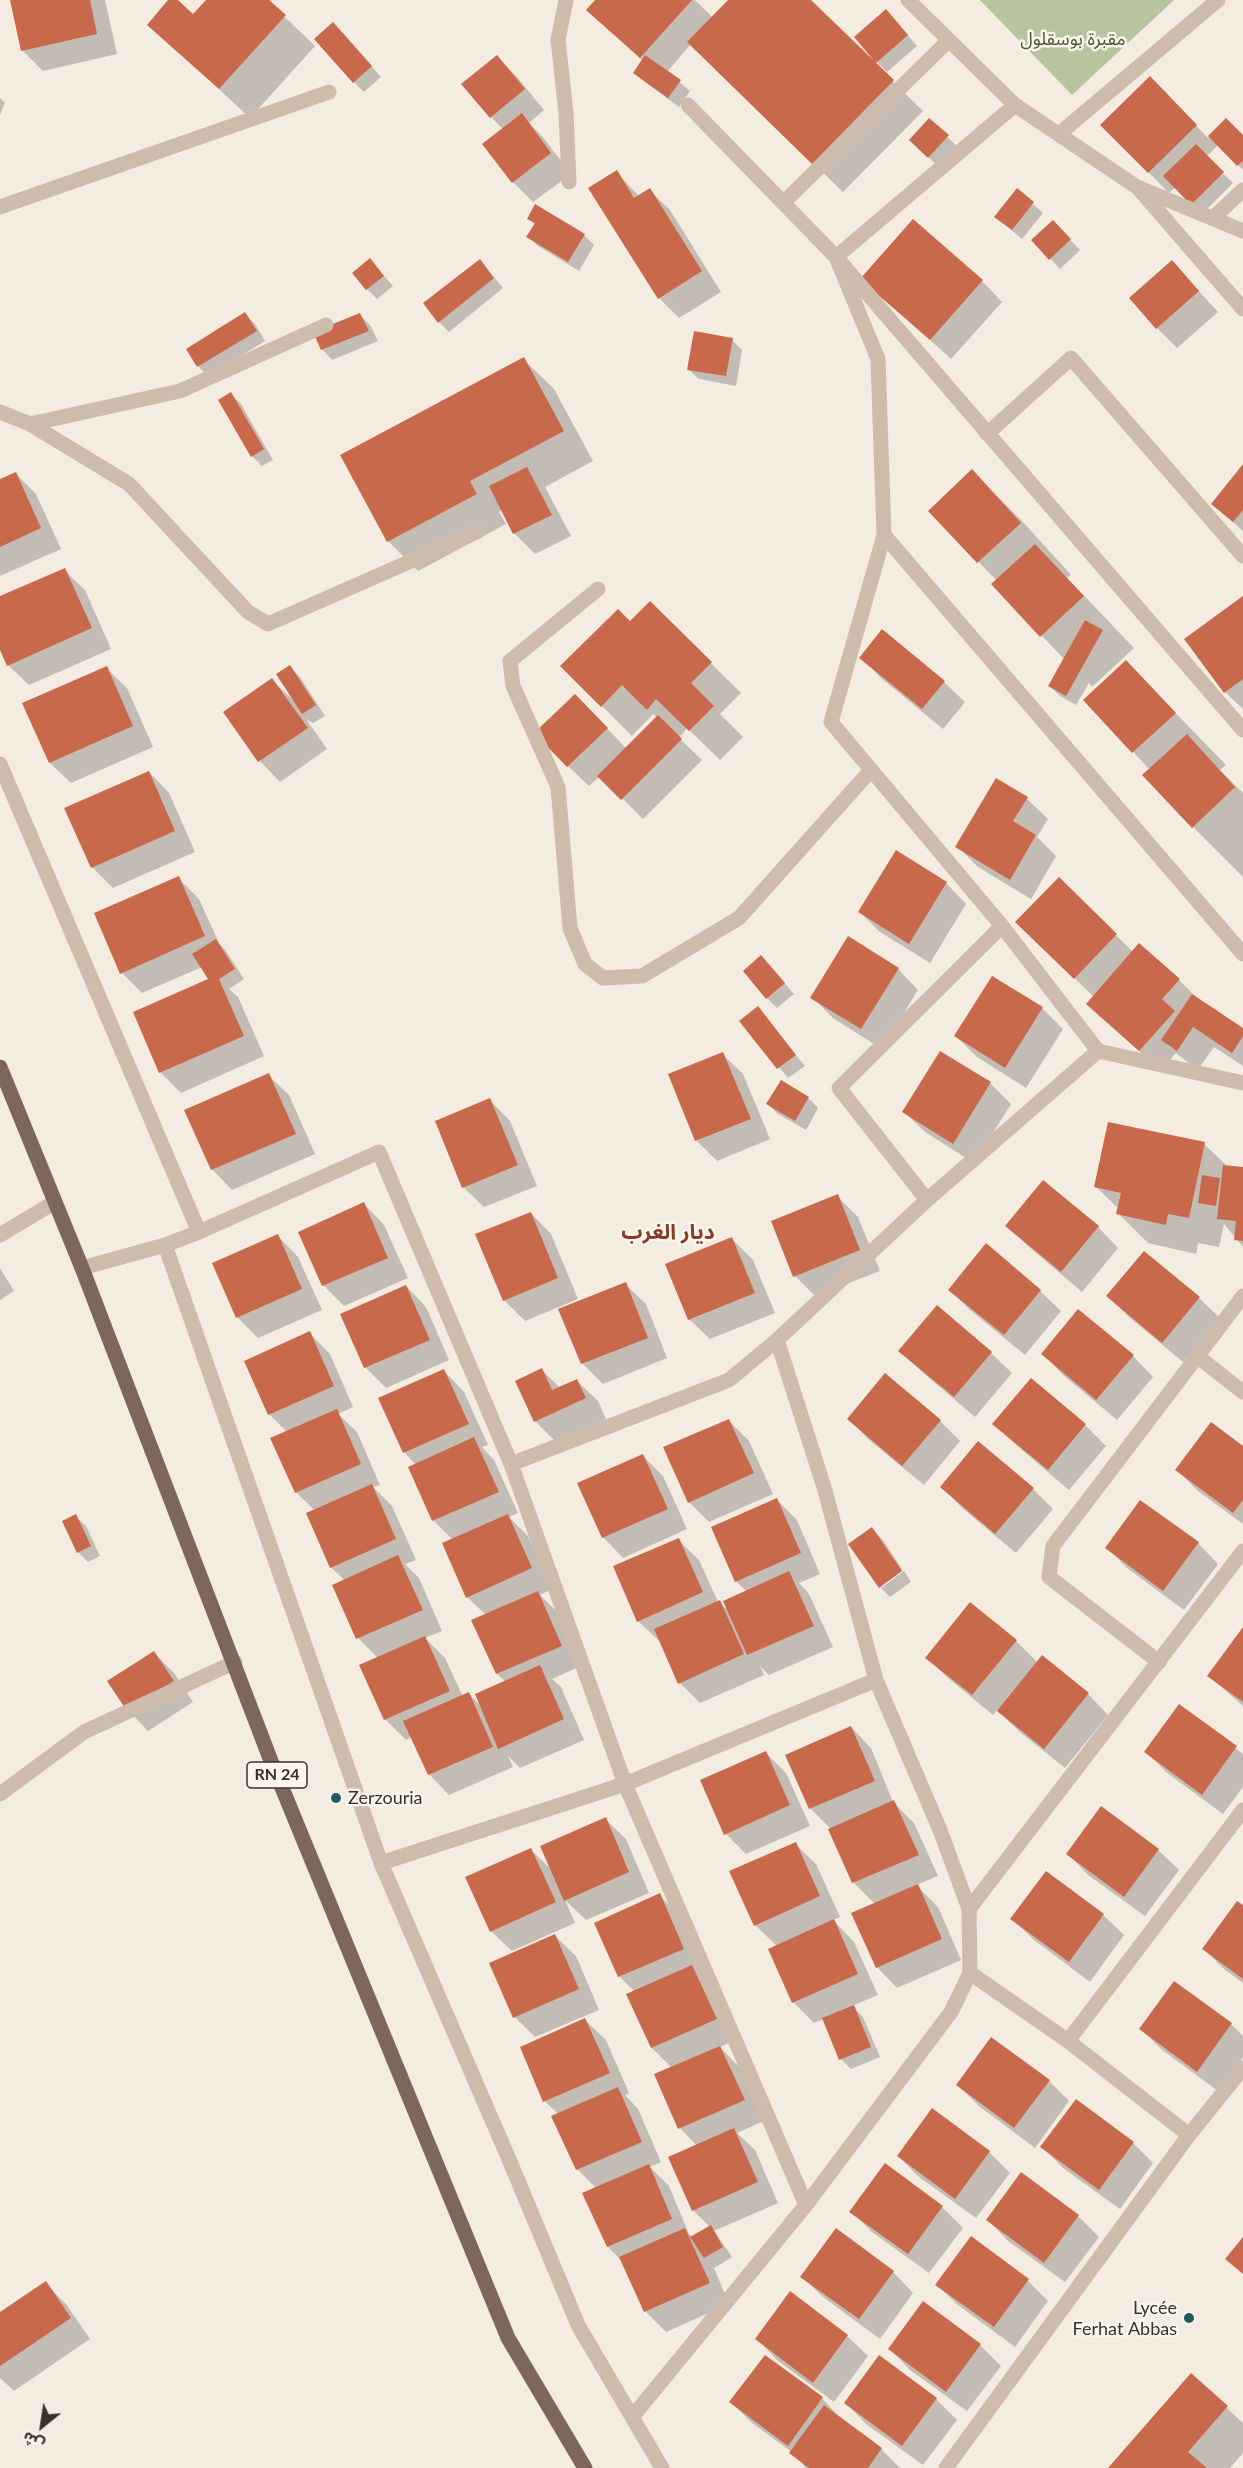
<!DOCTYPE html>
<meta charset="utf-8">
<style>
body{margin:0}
#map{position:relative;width:1243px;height:2468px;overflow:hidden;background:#f4ebe1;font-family:Lato,"Noto Sans Arabic",sans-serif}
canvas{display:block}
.north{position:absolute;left:12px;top:2396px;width:60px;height:60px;-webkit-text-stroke:4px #fbf5ee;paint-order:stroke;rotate:210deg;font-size:16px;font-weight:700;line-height:24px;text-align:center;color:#3b302b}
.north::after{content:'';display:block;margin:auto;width:21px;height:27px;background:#3b302b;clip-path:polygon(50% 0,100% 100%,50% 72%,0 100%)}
</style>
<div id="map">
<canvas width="1243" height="2468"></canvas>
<div class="north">ش</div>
</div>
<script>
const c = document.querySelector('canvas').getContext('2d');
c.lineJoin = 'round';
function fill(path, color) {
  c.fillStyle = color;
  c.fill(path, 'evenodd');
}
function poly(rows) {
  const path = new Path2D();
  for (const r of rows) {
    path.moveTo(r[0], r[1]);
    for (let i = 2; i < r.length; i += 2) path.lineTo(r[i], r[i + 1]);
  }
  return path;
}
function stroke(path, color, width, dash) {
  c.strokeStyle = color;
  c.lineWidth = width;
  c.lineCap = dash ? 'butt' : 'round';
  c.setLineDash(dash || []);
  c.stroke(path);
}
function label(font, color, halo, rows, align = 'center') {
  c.font = font + ' Lato,"Noto Sans Arabic",sans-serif';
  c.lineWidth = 5;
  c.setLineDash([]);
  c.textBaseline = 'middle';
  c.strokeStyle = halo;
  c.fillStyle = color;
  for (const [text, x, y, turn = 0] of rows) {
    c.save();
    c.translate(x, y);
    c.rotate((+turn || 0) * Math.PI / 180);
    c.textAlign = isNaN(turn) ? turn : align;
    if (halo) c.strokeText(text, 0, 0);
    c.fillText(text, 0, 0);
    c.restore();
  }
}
fill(poly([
 [980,0,1174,0,1072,95]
]), '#b8c4a0');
fill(poly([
 [11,0,105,0,117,54,43,71,22,50],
 [170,0,176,0,193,16,208,0,267,0,315,46,250,118,149,24],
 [597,0,695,0,713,18,730,0,809,0,923,111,843,192,691,44,667,72,690,91,679,107,645,82,634,72,643,61,588,10],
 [896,21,917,46,887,72,877,62],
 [343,34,381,77,364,92,354,82],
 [497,57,517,77,544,110,529,123,542,136,571,174,533,202,513,182,503,129,491,117],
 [1150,78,1208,138,1226,120,1243,137,1243,170,1218,145,1206,157,1233,183,1202,214,1175,187,1169,193,1102,125],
 [0,98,5,103,0,115],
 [929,120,958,147,939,167,921,150],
 [616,172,639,196,649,190,670,210,721,292,679,318,659,298],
 [1017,190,1043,213,1022,239,996,217],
 [536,206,584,235,594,245,579,271,538,246,528,236,535,225,529,218],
 [1053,222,1080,250,1060,269,1033,240],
 [370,260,393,286,377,299,367,289],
 [480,261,503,288,449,332,439,322],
 [1172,262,1218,312,1177,348,1157,328],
 [863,279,982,281,1002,302,951,359],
 [245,314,255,324,265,341,208,376,198,366],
 [360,315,370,325,378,341,332,360,322,349],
 [732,340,742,350,736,386,699,379,688,369],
 [523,359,554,389,593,461,545,487,571,536,535,554,514,533,502,510,499,512,506,524,418,571,388,541],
 [231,394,241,404,273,460,262,466,252,456],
 [1243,466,1243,531,1213,504],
 [972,471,1023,522,1071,575,1067,578,1134,648,1092,687,1089,683,1076,705,1060,696,1050,686,1065,660,993,584,997,581,930,511],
 [16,474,36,494,61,549,0,576,0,481],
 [64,570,85,590,111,649,29,685,8,665,0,646,0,598],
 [1243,597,1243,709,1225,692],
 [650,603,741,693,720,714,743,737,720,760,687,728,679,738,702,760,643,819,600,776,589,786,568,766,595,716,626,748,657,718,653,714,632,736,562,666,630,623],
 [882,631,944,682,965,702,943,729,881,678,861,657],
 [1126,662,1226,765,1220,770,1243,793,1243,877,1193,827,1150,770,1085,700],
 [290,667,300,677,325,716,313,723,306,719,327,749,280,782,260,761,225,713,272,680,293,700],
 [106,668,127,688,153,747,71,783,50,763],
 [149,772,169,793,195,852,113,888,92,867],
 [1027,799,1048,819,1037,837,1056,856,1031,899,978,867,957,846],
 [178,878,199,899,219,943,226,951,244,979,229,989,238,997,264,1056,181,1093,160,1072,210,980,202,967,142,993,122,973],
 [1059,879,1133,952,1179,980,1199,1000,1243,1030,1243,1066,1214,1047,1198,1070,1176,1053,1160,1070,1088,1004,1094,997,1018,922],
 [946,883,966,904,930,963,880,932,860,912],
 [771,967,794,994,777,1008,767,998],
 [898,969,918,990,882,1049,833,1018,812,997],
 [992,978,1042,1008,1063,1029,1026,1088,977,1057,956,1036],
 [757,1008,805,1066,788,1078,741,1021],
 [722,1054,743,1074,770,1139,717,1161,697,1141,670,1075],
 [268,1075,289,1095,315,1154,232,1190,212,1169],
 [990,1083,1011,1104,974,1163,925,1132,904,1112],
 [808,1098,818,1108,806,1130,778,1114,768,1104],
 [490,1100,510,1121,537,1186,484,1207,463,1187],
 [1204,1144,1227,1166,1243,1168,1243,1247,1224,1224,1219,1247,1198,1243,1196,1254,1148,1243,1118,1213,1119,1209,1096,1187],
 [837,1196,858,1217,880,1271,815,1296,795,1276],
 [364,1204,384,1225,408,1278,344,1306,323,1285],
 [531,1213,551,1234,578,1299,525,1321,504,1300],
 [1007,1226,1098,1227,1118,1248,1082,1292,1028,1246],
 [278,1236,298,1257,322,1310,258,1338,237,1317],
 [732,1239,753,1260,775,1313,710,1339,689,1319],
 [986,1246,1040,1291,1061,1311,1025,1355,970,1310,950,1290],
 [0,1268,14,1291,0,1300],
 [625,1284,646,1304,667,1358,603,1384,582,1363],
 [406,1286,426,1307,449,1360,386,1388,365,1367],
 [1108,1296,1199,1298,1220,1318,1183,1362,1129,1317],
 [937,1308,991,1353,1012,1373,975,1417,921,1371,901,1351],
 [309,1333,330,1354,353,1407,338,1414,357,1432,380,1485,373,1487,392,1506,416,1560,405,1564,419,1578,442,1631,425,1638,445,1658,463,1697,469,1694,482,1707,506,1682,497,1674,473,1621,486,1615,467,1597,453,1540,433,1520,416,1465,404,1452,444,1371,464,1392,488,1445,482,1447,494,1460,518,1513,509,1517,528,1536,552,1589,540,1595,558,1613,581,1666,552,1679,561,1687,584,1740,520,1768,508,1756,513,1767,449,1795,429,1774,412,1737,406,1740,385,1719,378,1658,358,1638,345,1581,331,1567,315,1511,296,1492,287,1432,269,1414],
 [1043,1354,1133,1356,1153,1377,1117,1420,1063,1375],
 [542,1370,560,1388,577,1381,598,1401,606,1419,555,1441,535,1421],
 [1031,1380,1085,1425,1106,1446,1069,1490,1015,1444,994,1424],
 [849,1419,940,1421,960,1441,924,1485,869,1440],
 [729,1421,749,1441,773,1494,709,1522,689,1502],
 [1243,1448,1243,1524,1198,1491,1177,1470],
 [643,1456,663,1476,687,1529,623,1558,603,1537],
 [942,1487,1033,1489,1053,1509,1016,1553,962,1508],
 [777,1500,797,1520,820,1574,799,1583,809,1594,833,1647,769,1675,760,1666,764,1675,700,1703,680,1683,660,1641,659,1641,638,1621,678,1540,699,1560,718,1602,729,1611,747,1592,736,1581],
 [75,1516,86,1526,100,1556,88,1562,78,1552],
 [872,1529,882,1539,902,1569,879,1585],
 [1198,1543,1218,1564,1184,1610,1127,1568,1107,1548],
 [904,1571,911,1582,890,1597,881,1588],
 [1243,1630,1243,1706,1209,1676],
 [1016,1641,1038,1663,1088,1694,1108,1715,1065,1768,1020,1732,997,1710,993,1715,948,1678,927,1658],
 [154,1653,174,1673,193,1702,148,1731,128,1710],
 [1179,1706,1243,1754,1243,1787,1223,1814,1166,1772,1146,1751],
 [851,1727,871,1748,893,1802,914,1823,938,1876,916,1885,938,1907,961,1960,897,1988,877,1967,875,1904,854,1883,831,1829,810,1808],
 [766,1753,786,1773,810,1826,746,1854,726,1834],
 [1101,1809,1158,1850,1179,1870,1145,1916,1088,1875,1068,1854],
 [605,1819,626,1839,649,1893,586,1920,565,1900,575,1923,512,1951,491,1931,531,1850,552,1870],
 [795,1844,816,1864,840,1917,833,1920,854,1942,878,1995,852,2006,863,2017,880,2057,851,2069,841,2059,824,2019,814,2023,793,2002,770,1949,777,1946,755,1925],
 [659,1895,680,1916,704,1969,698,1972,712,1987,736,2040,720,2047,740,2068,764,2121,737,2133,755,2150,778,2203,714,2231,732,2257,714,2268,729,2304,666,2332,645,2311,623,2262,608,2247,596,2188,577,2169,558,2114,545,2101,585,2020,606,2040,629,2093,625,2095,638,2109,661,2162,650,2167,669,2186,689,2234,693,2237,710,2227,694,2211,670,2157,697,2146,680,2128,672,2068,652,2048,635,1992,619,1976],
 [1243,1907,1243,1983,1224,1969,1204,1949],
 [1103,1915,1124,1935,1090,1982,1033,1939,1012,1919],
 [555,1936,576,1956,599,2010,535,2037,515,2017],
 [1174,1983,1231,2024,1243,2036,1243,2057,1218,2091,1161,2049,1141,2029],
 [1049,2081,1069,2101,1035,2148,979,2106,958,2085],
 [1133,2143,1153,2163,1120,2209,1063,2168,1042,2147],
 [989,2152,1010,2173,976,2218,919,2177,898,2156],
 [1022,2174,1078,2216,1099,2237,1065,2282,1008,2241,988,2220],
 [942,2207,963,2228,929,2273,872,2232,851,2211],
 [971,2239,1028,2281,1048,2301,1015,2347,958,2305,937,2285],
 [893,2272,913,2293,880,2339,823,2297,802,2277],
 [45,2283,66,2304,90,2339,14,2391,0,2378,0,2314],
 [924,2303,980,2345,1001,2366,967,2411,910,2370,890,2349],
 [847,2336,868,2356,834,2402,777,2360,757,2339],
 [765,2357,822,2398,842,2420,881,2449,900,2468,806,2468,792,2452,752,2423,731,2402],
 [879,2357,936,2399,957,2420,923,2465,866,2424,846,2403],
 [1191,2375,1243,2423,1243,2453,1230,2468,1110,2468]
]), '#0003');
fill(poly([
 [10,0,90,0,97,34,21,51],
 [168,0,178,0,193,14,206,0,269,0,286,15,219,89,147,25],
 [595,0,692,0,640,58,586,10],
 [728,0,811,0,894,80,812,164,687,42],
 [886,9,908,35,876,63,854,37],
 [333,22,372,66,353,83,314,39],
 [497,55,525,89,490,118,461,84],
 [645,55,681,80,668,98,633,73],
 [1150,76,1197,125,1148,173,1100,125],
 [522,113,551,153,512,183,482,144],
 [929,118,949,135,928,158,909,140],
 [1226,118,1243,135,1243,161,1237,166,1208,136],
 [1196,144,1224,172,1191,205,1163,176],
 [617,170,634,198,650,188,702,271,658,299,588,188],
 [1017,188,1034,202,1012,230,994,217],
 [535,204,585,234,568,262,526,237,535,223,527,219],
 [913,219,983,280,930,340,860,279],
 [1053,220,1071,239,1049,260,1031,240],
 [370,258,384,276,366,290,352,273],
 [480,259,494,278,438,323,423,303],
 [1172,260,1199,291,1156,329,1129,298],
 [245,312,257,331,197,367,186,349],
 [360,313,369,331,321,350,313,332],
 [694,331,733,338,726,376,687,370],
 [524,357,564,431,470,481,477,494,387,542,340,455],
 [231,392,264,449,251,457,218,400],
 [1243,464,1243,510,1233,522,1211,504],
 [527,467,552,515,513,534,489,486],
 [972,469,1021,523,977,563,928,511],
 [16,472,41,528,0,547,0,479],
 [1035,544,1084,596,1040,637,991,584],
 [65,568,92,628,7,666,0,650,0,596],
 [1243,596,1243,679,1224,693,1184,639],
 [650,601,712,662,691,683,714,706,689,731,656,699,647,710,622,685,601,707,560,666,618,609,630,621],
 [1085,620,1103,630,1066,696,1048,686],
 [882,629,945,681,922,709,859,658],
 [1126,660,1176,713,1132,753,1083,700],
 [290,665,316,705,302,714,276,674],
 [107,666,133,726,49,763,22,703],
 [272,678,308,728,258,762,223,712],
 [575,694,608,728,567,767,534,733],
 [658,715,682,739,621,800,597,776],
 [1187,734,1235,787,1192,828,1142,775],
 [149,771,175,831,91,868,64,808],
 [996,778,1028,797,1013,821,1036,835,1010,880,955,847],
 [896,850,947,882,909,944,858,912],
 [179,876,205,936,120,974,94,913],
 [1059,877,1117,934,1074,979,1015,922],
 [848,936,899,968,861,1029,810,998],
 [216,939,235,969,219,979,244,1036,159,1073,133,1012,208,979,192,954],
 [1139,943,1180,979,1162,999,1175,1011,1139,1051,1086,1004],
 [761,955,785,983,766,999,743,971],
 [992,976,1043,1007,1005,1068,954,1036],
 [1192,994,1243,1028,1243,1036,1232,1053,1193,1027,1177,1051,1161,1040],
 [758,1006,796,1055,777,1069,739,1021],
 [940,1051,991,1082,953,1144,902,1112],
 [723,1052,751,1119,695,1141,668,1074],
 [269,1073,296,1134,211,1170,184,1110],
 [781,1080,809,1097,795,1121,766,1104],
 [490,1098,518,1165,462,1188,435,1121],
 [1108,1122,1205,1142,1189,1218,1168,1214,1166,1225,1116,1214,1121,1193,1094,1187],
 [1223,1165,1243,1167,1243,1241,1234,1240,1236,1221,1217,1219],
 [1202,1175,1220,1178,1216,1206,1198,1203],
 [1043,1180,1099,1226,1061,1272,1005,1226],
 [838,1194,860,1250,793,1277,771,1221],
 [364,1202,388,1258,322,1286,298,1232],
 [531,1212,558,1278,503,1301,475,1234],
 [278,1234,302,1289,236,1318,212,1263],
 [732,1237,755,1293,688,1320,665,1264],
 [986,1243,1041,1290,1004,1335,948,1290],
 [1144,1251,1200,1297,1162,1343,1106,1296],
 [626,1282,648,1338,581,1364,558,1309],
 [406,1285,430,1340,364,1368,340,1314],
 [937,1305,992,1352,954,1397,898,1351],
 [1078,1309,1134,1355,1096,1400,1041,1354],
 [310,1331,334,1386,268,1415,244,1361],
 [542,1368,552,1390,577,1379,586,1398,534,1422,515,1381],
 [444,1369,469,1424,403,1453,378,1398],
 [885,1373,941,1420,902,1466,847,1419],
 [1031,1378,1086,1424,1048,1470,992,1424],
 [337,1409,361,1464,295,1493,270,1438],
 [729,1419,754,1473,688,1503,663,1447],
 [1211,1422,1243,1446,1243,1500,1233,1513,1175,1470],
 [474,1437,499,1492,432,1521,408,1467],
 [978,1441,1034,1488,995,1534,940,1487],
 [643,1454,668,1509,602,1538,577,1483],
 [372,1484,396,1539,330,1568,306,1513],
 [777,1498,801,1553,735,1582,711,1527],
 [1140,1500,1199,1542,1163,1591,1105,1548],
 [76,1514,91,1546,77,1553,62,1521],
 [508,1514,532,1568,466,1598,442,1543],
 [872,1527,902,1571,879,1588,848,1544],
 [679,1538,703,1592,637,1622,613,1566],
 [398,1555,423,1610,356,1639,332,1585],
 [789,1571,814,1626,747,1655,723,1601],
 [538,1591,562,1646,496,1674,471,1620],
 [720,1600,744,1654,678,1684,654,1629],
 [970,1602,1017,1640,972,1695,925,1658],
 [1243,1627,1243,1702,1207,1676],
 [425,1636,450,1691,384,1720,359,1665],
 [154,1651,174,1681,127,1711,107,1681],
 [1042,1655,1089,1693,1044,1749,997,1711],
 [540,1665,564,1719,498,1749,475,1694],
 [469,1692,493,1747,428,1775,403,1721],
 [1179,1704,1237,1746,1202,1795,1144,1752],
 [851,1726,875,1781,809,1809,785,1755],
 [766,1751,790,1805,724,1835,700,1780],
 [894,1800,919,1855,852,1883,828,1829],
 [1101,1806,1159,1849,1124,1897,1066,1854],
 [606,1817,629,1872,564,1901,540,1846],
 [796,1842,820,1896,754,1926,729,1871],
 [531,1848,556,1902,490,1932,465,1877],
 [1046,1871,1104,1914,1069,1962,1010,1919],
 [918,1884,942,1939,876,1968,851,1913],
 [660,1893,684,1949,618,1977,594,1923],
 [1237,1901,1243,1905,1243,1979,1202,1949],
 [834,1919,858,1974,792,2003,768,1949],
 [555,1934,579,1989,513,2018,489,1963],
 [692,1965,717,2019,651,2048,626,1994],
 [1174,1981,1232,2023,1197,2072,1139,2029],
 [854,2005,871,2047,839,2060,822,2018],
 [585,2018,610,2073,543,2102,520,2047],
 [991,2037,1050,2080,1014,2128,956,2085],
 [720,2046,745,2100,678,2129,654,2074],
 [618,2087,642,2142,576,2170,551,2116],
 [1076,2099,1134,2142,1099,2190,1040,2147],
 [932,2108,990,2151,955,2199,897,2156],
 [734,2128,758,2182,692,2211,668,2157],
 [885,2163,943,2206,908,2254,849,2212],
 [649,2164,672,2219,607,2247,582,2193],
 [1021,2172,1079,2215,1044,2263,986,2220],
 [711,2225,723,2247,704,2258,690,2237],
 [685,2228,710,2283,644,2312,619,2257],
 [836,2228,894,2271,859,2319,800,2277],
 [971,2236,1029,2279,994,2327,935,2285],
 [1243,2237,1243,2274,1225,2259],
 [46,2281,71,2318,0,2366,0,2312],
 [790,2291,848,2335,813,2383,755,2339],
 [923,2301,981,2344,946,2392,888,2349],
 [765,2355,823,2397,788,2446,729,2402],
 [879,2355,937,2398,902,2446,844,2403],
 [1191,2373,1228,2406,1188,2452,1207,2468,1108,2468],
 [824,2405,882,2448,868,2468,809,2468,789,2453]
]), '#c8694b');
stroke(poly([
 [566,0,558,40,566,113,569,182],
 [908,0,1015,105,1137,187,1243,231],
 [688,105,836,257,878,359,884,535,831,722,1002,926,1098,1051],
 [1015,105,836,257,1243,730],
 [1059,134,1218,0],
 [1139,189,1243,309],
 [783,203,948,41],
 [0,207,329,92],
 [1213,218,1243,190],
 [0,412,30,424,129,484,248,612,268,624,477,532],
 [30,424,180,391,326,325],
 [987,434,1071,358,1243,556],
 [884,535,1243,954],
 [598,589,510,661,513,686,558,787,570,928,585,964,603,978,642,976,739,918,871,770],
 [0,764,199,1232],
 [927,1200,839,1088,1002,926],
 [0,1235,55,1202],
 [165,1245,381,1863,511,2164,578,2325,662,2468],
 [82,1268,165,1245,199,1232,379,1152,511,1464,625,1784,806,2205],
 [777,1340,927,1200,1098,1051,1243,1083],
 [1197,1356,1243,1392],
 [511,1464,729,1380,777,1340,824,1487,876,1680,940,1830,969,1909,970,1973,951,2012,806,2205,633,2416],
 [1159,1662,1049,1577,1053,1546,1243,1296],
 [0,1794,84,1732,235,1662],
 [381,1863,625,1784,876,1680],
 [969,1909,1243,1551],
 [970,1973,1068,2041,1189,2135],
 [1068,2041,1243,1810],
 [946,2468,1189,2135,1243,2068]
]), '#cdbbac', 15);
stroke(poly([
 [0,1067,82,1268,271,1761,508,2338,585,2468]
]), '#7d675c', 15);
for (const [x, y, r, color] of [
 [336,1798,6,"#1f5a5e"],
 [1189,2318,6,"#1f5a5e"]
]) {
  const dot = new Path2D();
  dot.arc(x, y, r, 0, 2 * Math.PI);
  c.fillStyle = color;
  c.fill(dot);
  stroke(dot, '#fbf5ee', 2);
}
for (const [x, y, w] of [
 [277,1775,60]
]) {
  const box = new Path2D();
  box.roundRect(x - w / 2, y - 13, w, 26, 4.5);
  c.fillStyle = '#fbf5ee';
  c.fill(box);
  stroke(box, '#3b302b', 1.5);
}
label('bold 16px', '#3b302b', null, [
 ["RN 24",277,1775]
]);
label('18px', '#4a5a2e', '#fbf5ee', [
 ["مقبرة بوسقلول",1073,39]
]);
label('18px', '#3b302b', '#fbf5ee', [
 ["Zerzouria",348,1798],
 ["Lycée",1177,2308,"right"],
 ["Ferhat Abbas",1177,2329,"right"]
], 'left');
label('bold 21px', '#8c3b22', '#fbf5ee', [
 ["ديار الغرب",668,1232]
]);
</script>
